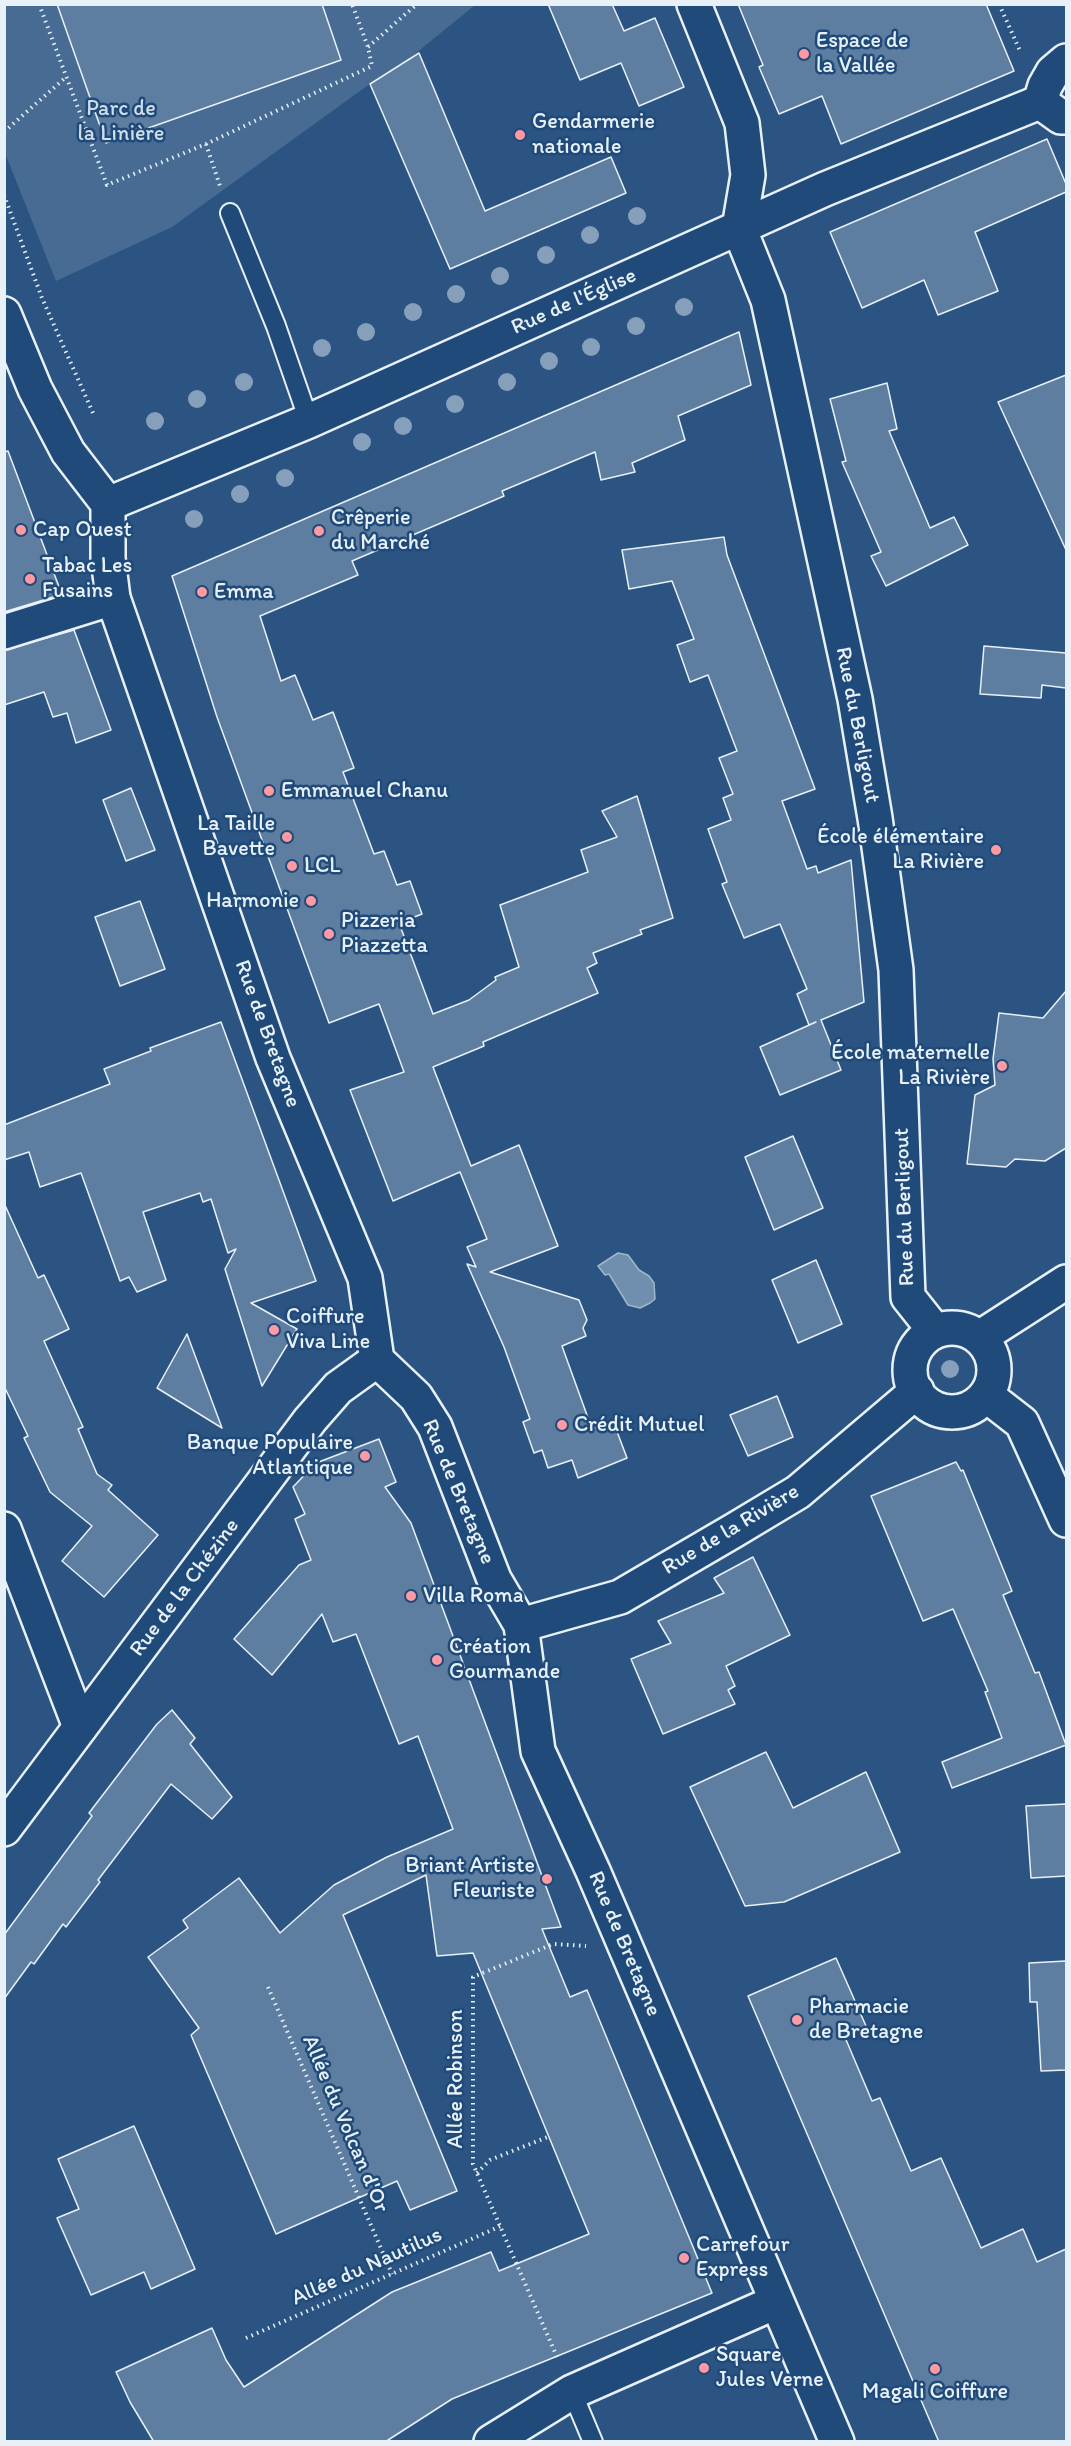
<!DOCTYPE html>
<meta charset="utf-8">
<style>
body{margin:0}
#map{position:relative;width:1071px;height:2446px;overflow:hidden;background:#2b5482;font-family:Itim,sans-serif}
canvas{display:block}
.frame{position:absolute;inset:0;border:6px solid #e8f1f8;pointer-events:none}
</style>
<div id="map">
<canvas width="1071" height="2446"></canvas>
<div class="frame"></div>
</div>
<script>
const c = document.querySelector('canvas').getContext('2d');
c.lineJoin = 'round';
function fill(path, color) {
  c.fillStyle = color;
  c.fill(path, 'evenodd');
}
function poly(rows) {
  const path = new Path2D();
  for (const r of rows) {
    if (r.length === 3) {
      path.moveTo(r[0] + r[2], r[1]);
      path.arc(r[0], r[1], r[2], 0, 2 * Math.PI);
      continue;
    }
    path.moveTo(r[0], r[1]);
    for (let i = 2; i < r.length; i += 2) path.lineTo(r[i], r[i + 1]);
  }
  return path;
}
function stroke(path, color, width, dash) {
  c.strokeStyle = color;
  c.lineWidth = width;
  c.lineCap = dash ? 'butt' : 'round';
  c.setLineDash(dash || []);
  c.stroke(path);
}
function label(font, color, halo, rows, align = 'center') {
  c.font = font + ' Itim,sans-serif';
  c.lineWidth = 5;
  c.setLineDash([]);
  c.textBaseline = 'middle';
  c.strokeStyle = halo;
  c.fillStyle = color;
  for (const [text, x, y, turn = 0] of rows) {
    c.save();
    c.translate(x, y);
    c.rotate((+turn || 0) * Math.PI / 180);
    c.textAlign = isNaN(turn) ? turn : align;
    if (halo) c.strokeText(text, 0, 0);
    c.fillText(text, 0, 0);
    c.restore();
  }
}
fill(poly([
 [5,5,475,5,405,62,371,83,172,227,56,281,5,153]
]), '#476b93');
const water = poly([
 [618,1253,628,1255,639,1270,649,1276,654,1283,655,1299,650,1303,640,1308,628,1305,609,1274,605,1275,598,1266,618,1253]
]);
fill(water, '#708ead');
stroke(water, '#a0b6cb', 1.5);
const building = poly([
 [57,4,322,4,341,60,106,143,57,4],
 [548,4,612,4,624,31,655,18,684,87,639,106,621,63,580,80,548,4],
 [738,4,986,4,1014,71,841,144,822,96,779,114,759,67,763,65,738,4],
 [419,53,485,211,611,157,626,193,450,269,370,84,419,53],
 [1047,139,1066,184,1066,192,975,232,998,291,938,315,924,280,862,308,830,232,1047,139],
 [739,332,751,385,678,416,685,440,632,463,635,472,601,480,595,452,502,491,504,496,352,561,358,575,260,616,281,681,295,675,313,720,333,712,354,768,343,772,374,854,384,851,397,885,410,881,422,914,399,923,433,1014,469,1000,496,980,495,977,519,967,500,905,588,872,581,850,617,837,602,811,637,796,673,918,640,930,642,934,593,953,597,963,587,968,598,993,483,1042,484,1046,433,1067,471,1166,519,1145,558,1246,490,1272,579,1300,587,1320,583,1328,586,1336,562,1346,592,1429,613,1421,627,1458,578,1478,572,1460,548,1468,542,1450,534,1453,523,1422,530,1419,504,1347,467,1264,476,1267,467,1247,487,1239,460,1172,393,1201,350,1090,404,1072,379,1004,329,1023,217,717,172,576,739,332],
 [1066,375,1066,550,998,402,1066,375],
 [887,383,897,429,889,431,930,528,954,517,968,545,886,586,871,556,881,552,842,462,846,461,830,399,887,383],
 [8,451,61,592,60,595,4,612,4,452,8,451],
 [724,537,727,555,815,789,782,801,807,869,816,866,818,873,851,860,864,1002,821,1020,841,1070,780,1095,760,1047,816,1022,809,1025,797,994,807,989,780,924,744,938,722,884,727,882,708,829,731,820,723,798,733,794,719,758,737,751,708,675,690,682,677,645,694,639,672,581,629,589,622,550,724,537],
 [74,630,111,730,76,743,67,713,53,717,44,692,4,705,4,650,74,630],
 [984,646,1066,653,1066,688,1042,685,1041,698,980,694,984,646],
 [131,788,155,850,126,861,103,800,131,788],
 [140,901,165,969,120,986,95,917,140,901],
 [1066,991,1066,1148,1045,1161,1015,1159,1006,1167,967,1164,975,1095,995,1085,993,1059,999,1013,1043,1018,1066,991],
 [221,1022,316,1281,251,1303,297,1329,262,1386,225,1269,236,1249,228,1253,211,1199,203,1202,200,1193,143,1212,166,1280,137,1292,129,1277,120,1281,81,1173,40,1187,29,1152,4,1160,4,1125,110,1084,104,1069,151,1051,150,1048,221,1022],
 [793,1136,823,1208,774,1230,745,1157,793,1136],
 [4,1203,38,1278,44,1275,69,1329,44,1341,83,1427,78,1429,97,1474,112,1485,108,1490,158,1535,104,1597,62,1561,92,1526,50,1492,24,1438,28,1436,4,1386,4,1203],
 [816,1260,842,1324,798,1343,772,1280,816,1260],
 [187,1334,222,1428,157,1388,187,1334],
 [777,1396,793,1437,748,1456,730,1415,777,1396],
 [379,1439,396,1482,385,1487,411,1523,561,1927,542,1929,570,1997,587,1990,712,2293,452,2399,385,2442,154,2442,130,2402,116,2372,212,2328,226,2360,244,2387,392,2292,491,2252,499,2271,589,2234,473,1953,437,1956,426,1875,343,1915,457,2191,410,2210,397,2181,276,2234,191,2035,199,2028,148,1957,188,1928,183,1920,239,1878,280,1933,334,1885,387,1857,453,1829,418,1736,399,1744,356,1634,333,1642,322,1614,272,1675,234,1639,299,1565,311,1560,295,1519,305,1514,293,1487,316,1463,379,1439],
 [956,1462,961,1471,963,1470,1012,1591,1003,1595,1035,1673,1039,1672,1066,1745,952,1788,942,1762,1002,1738,985,1692,988,1691,953,1609,923,1621,871,1496,956,1462],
 [753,1557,790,1635,726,1666,735,1686,728,1690,735,1704,663,1734,631,1659,671,1643,658,1621,724,1593,714,1578,753,1557],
 [172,1710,195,1738,190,1744,232,1797,212,1819,171,1784,98,1880,100,1882,66,1927,63,1924,34,1964,31,1962,4,1999,4,1935,92,1816,89,1813,157,1724,172,1710],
 [766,1752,793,1808,866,1772,900,1852,784,1902,745,1906,690,1787,766,1752],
 [1066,1804,1066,1876,1031,1878,1026,1806,1066,1804],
 [836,1958,866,2026,844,2035,872,2101,880,2098,911,2171,941,2158,981,2248,1023,2229,1037,2262,1066,2249,1066,2442,939,2442,748,1996,836,1958],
 [1066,1961,1066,2070,1041,2071,1037,2002,1030,2002,1029,1963,1066,1961],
 [134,2126,195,2269,151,2289,144,2272,91,2295,57,2218,79,2209,58,2159,134,2126]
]);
fill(building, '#5d7da1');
stroke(building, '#e8f1f8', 1.5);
const service = poly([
 [230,213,276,326,309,421],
 [572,2392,593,2442]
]);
const minor = poly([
 [694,4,742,123,748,175,739,228],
 [1040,102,1045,86,1053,72,1066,61],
 [1040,102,1061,117,1066,117],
 [739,228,768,300,855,699,875,818,896,970,908,1297,935,1331],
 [108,504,309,421,825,189,1040,102],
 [4,632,113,598],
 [952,1370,42],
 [979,1338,1066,1282],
 [986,1395,1022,1423,1066,1520],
 [4,1529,80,1727],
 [521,1625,620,1597,733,1531,798,1492,917,1391],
 [491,2442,572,2392,776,2302]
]);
const tertiary = poly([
 [4,1829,310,1420,338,1388,377,1360]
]);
const secondary = poly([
 [4,314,35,389,68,452,108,504,108,558,113,598,273,1058,365,1278,377,1360,416,1397,435,1427,494,1579,521,1625,538,1751,593,1871,837,2442]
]);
stroke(service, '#e8f1f8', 22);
stroke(minor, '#e8f1f8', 38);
stroke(tertiary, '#e8f1f8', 38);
stroke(secondary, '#e8f1f8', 38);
stroke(poly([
 [39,4,107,185,206,144,372,66,368,47,352,4],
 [999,4,1021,53],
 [368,47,417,4],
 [4,132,66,77],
 [206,144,220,186],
 [4,195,42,298,93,413],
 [268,1987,392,2274],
 [477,2173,490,2160,550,2136],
 [246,2338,501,2226],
 [557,2357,473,2164,473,1977,553,1944,586,1946]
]), '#e8f1f8', 4, [1.5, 4.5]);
stroke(service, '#1f4a7a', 18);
stroke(minor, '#1f4a7a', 33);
stroke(tertiary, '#1f4a7a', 33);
stroke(secondary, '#1f4a7a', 33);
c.fillStyle = '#869fbb';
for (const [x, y] of [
 [637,216],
 [590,235],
 [546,255],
 [500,276],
 [456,294],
 [684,307],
 [413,312],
 [636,326],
 [366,332],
 [591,347],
 [322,348],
 [549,361],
 [244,382],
 [507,382],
 [197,399],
 [455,404],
 [155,421],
 [403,426],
 [362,442],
 [285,478],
 [240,494],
 [194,519],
 [950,1369]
]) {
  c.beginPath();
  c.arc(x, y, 9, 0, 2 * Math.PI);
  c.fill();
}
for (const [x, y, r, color] of [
 [804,54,6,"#ff9aa2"],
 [520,135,6,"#ff9aa2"],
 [21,530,6,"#ff9aa2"],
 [319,531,6,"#ff9aa2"],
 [30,579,6,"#ff9aa2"],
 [202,592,6,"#ff9aa2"],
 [269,791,6,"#ff9aa2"],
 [287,837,6,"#ff9aa2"],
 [996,850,6,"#ff9aa2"],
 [292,866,6,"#ff9aa2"],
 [311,901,6,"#ff9aa2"],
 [329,934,6,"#ff9aa2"],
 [1002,1066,6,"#ff9aa2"],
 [274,1330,6,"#ff9aa2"],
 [562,1425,6,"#ff9aa2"],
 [365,1456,6,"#ff9aa2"],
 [411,1596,6,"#ff9aa2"],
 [437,1660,6,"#ff9aa2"],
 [547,1879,6,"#ff9aa2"],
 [797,2020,6,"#ff9aa2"],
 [684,2258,6,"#ff9aa2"],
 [704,2368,6,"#ff9aa2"],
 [935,2369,6,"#ff9aa2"]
]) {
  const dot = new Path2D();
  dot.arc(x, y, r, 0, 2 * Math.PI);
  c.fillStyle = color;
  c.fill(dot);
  stroke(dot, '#1f4a7a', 2);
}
label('22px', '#e8f1f8', '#1f4a7a', [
 ["Espace de",816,41],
 ["la Vallée",816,66],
 ["Gendarmerie",532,122],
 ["nationale",532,147],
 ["Crêperie",331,518],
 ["du Marché",331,543],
 ["Cap Ouest",33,530],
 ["Tabac Les",42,566],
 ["Fusains",42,591],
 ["Emma",214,592],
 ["Emmanuel Chanu",281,791],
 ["La Taille",275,824,"right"],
 ["Bavette",275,849,"right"],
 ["École élémentaire",984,837,"right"],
 ["La Rivière",984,862,"right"],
 ["LCL",304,866],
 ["Harmonie",299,901,"right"],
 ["Pizzeria",341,921],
 ["Piazzetta",341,946],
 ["École maternelle",990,1053,"right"],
 ["La Rivière",990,1078,"right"],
 ["Coiffure",286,1317],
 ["Viva Line",286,1342],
 ["Crédit Mutuel",574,1425],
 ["Banque Populaire",353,1443,"right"],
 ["Atlantique",353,1468,"right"],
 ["Villa Roma",423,1596],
 ["Création",449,1647],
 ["Gourmande",449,1672],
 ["Briant Artiste",535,1866,"right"],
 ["Fleuriste",535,1891,"right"],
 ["Pharmacie",809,2007],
 ["de Bretagne",809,2032],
 ["Carrefour",696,2245],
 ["Express",696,2270],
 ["Square",716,2355],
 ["Jules Verne",716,2380],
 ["Magali Coiffure",935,2392,"center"]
], 'left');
label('22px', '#d0dde9', '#1f4a7a', [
 ["Parc de",121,109],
 ["la Linière",121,134]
]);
label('22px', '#e8f1f8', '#1f4a7a', [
 ["Rue de l'Église",574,302,-24],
 ["Rue du Berligout",857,725,79],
 ["Rue de Bretagne",267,1034,70],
 ["Rue du Berligout",905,1207,-92],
 ["Rue de Bretagne",458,1492,67],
 ["Rue de la Rivière",731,1530,-31],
 ["Rue de la Chézine",185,1588,-53],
 ["Rue de Bretagne",624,1944,67],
 ["Allée Robinson",456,2079,-90],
 ["Allée du Volcan d'Or",345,2124,67],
 ["Allée du Nautilus",367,2267,-24]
]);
</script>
